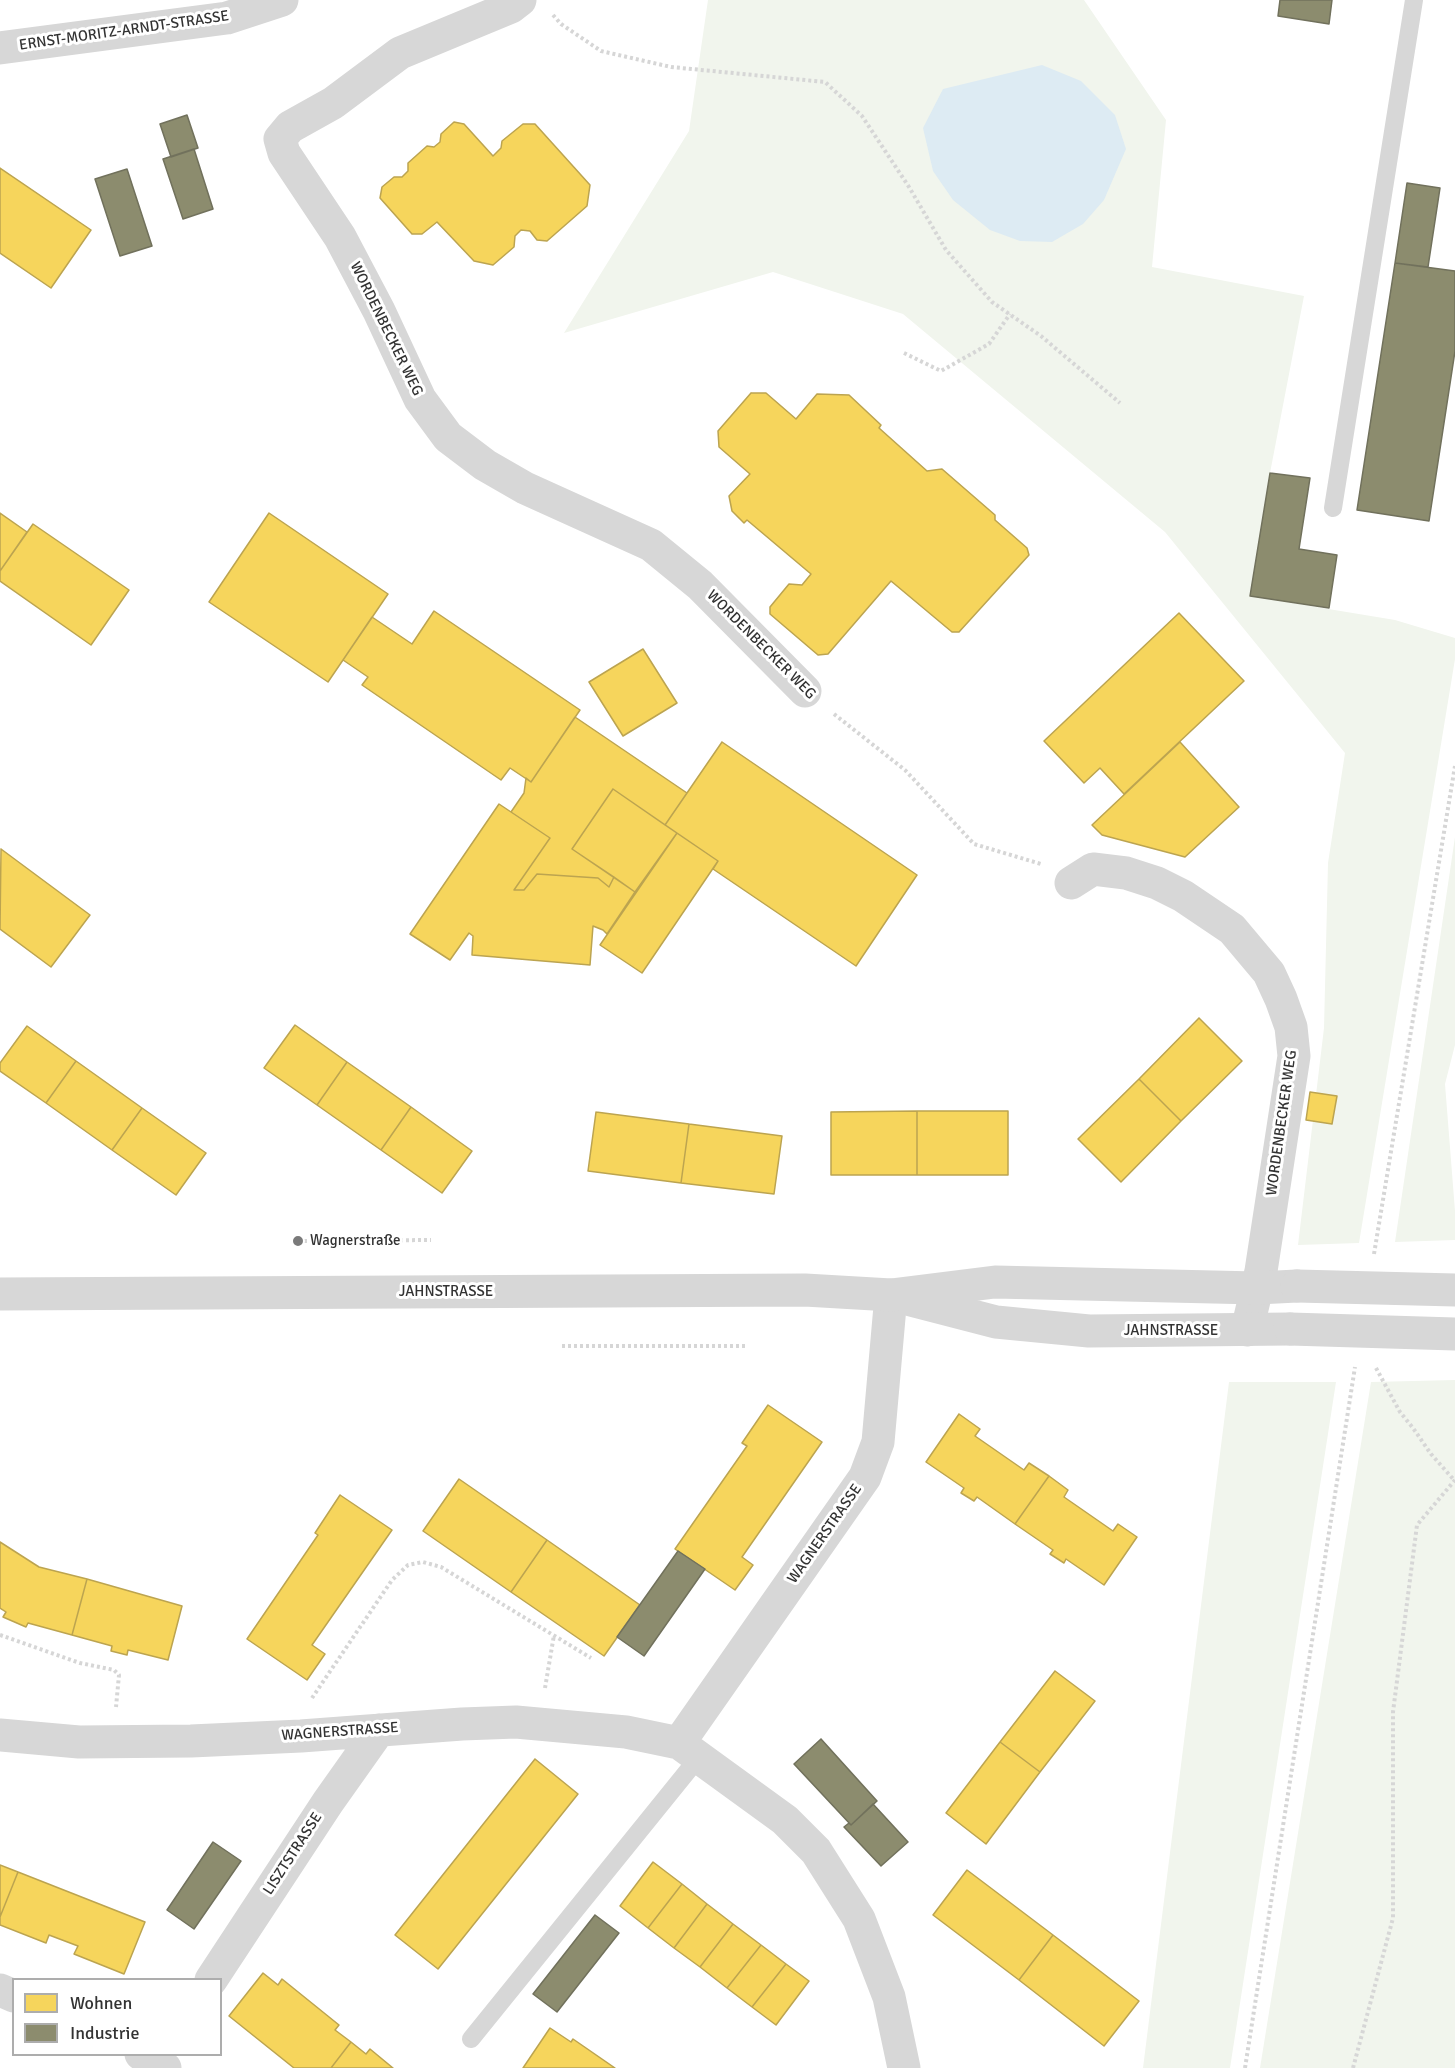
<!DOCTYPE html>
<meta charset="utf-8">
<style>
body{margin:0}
#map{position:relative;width:1455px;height:2068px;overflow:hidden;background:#fff;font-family:Signika,sans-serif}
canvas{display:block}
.legend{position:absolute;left:12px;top:1978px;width:210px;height:78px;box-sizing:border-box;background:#fff;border:2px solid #adadad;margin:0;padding:8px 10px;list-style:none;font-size:18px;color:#333}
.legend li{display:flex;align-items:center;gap:12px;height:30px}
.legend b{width:30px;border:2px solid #adadad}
</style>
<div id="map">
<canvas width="1455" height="2068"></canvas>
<ul class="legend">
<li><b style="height:16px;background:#f6d55c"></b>Wohnen</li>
<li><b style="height:16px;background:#8c8c6e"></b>Industrie</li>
</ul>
</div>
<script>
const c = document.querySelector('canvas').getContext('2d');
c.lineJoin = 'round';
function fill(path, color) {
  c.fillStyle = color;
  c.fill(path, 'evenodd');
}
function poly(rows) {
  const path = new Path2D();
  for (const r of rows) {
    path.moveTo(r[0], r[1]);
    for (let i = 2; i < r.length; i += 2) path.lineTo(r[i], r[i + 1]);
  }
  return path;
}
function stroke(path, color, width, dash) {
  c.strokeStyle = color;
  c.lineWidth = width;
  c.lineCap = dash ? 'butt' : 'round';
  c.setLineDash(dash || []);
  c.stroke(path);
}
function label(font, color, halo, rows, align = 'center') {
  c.font = font + ' Signika,sans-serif';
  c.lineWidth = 6;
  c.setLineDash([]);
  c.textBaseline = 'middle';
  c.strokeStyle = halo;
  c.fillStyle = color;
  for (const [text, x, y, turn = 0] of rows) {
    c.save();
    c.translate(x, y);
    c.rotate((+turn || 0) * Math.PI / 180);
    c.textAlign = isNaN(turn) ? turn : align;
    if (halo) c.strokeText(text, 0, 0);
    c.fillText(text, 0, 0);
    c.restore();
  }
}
fill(poly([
 [708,0,1084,0,1166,120,1152,267,1304,296,1270,473,1250,596,1395,620,1455,638,1455,659,1359,1243,1298,1245,1324,1028,1328,863,1345,753,1165,532,903,314,773,272,564,333,689,131],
 [1455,837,1455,1045,1445,1084,1455,1211,1455,1240,1395,1242],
 [1455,1380,1455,2068,1260,2068,1371,1382],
 [1229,1382,1336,1382,1230,2068,1143,2068]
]), '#f1f5ed');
fill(poly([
 [1042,65,1081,81,1115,115,1126,149,1104,200,1083,224,1052,242,1020,241,990,230,953,200,933,171,923,128,943,89]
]), '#ddebf3');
const homes = poly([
 [454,122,464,124,493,156,501,148,502,141,523,124,535,124,590,185,587,206,547,241,537,240,530,231,521,230,515,236,514,247,493,265,474,261,437,222,422,234,412,234,380,198,382,187,394,177,402,177,408,171,408,163,427,146,434,147,440,142,441,134,454,122],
 [0,168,91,230,51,288,0,253,0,168],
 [751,393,766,393,796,419,817,394,849,395,881,425,879,428,927,471,942,469,995,515,995,520,1027,548,1029,555,959,632,952,632,891,581,828,654,818,655,770,614,770,607,789,584,802,585,811,574,747,520,744,523,732,511,729,496,750,474,719,447,718,431,751,393],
 [0,513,27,532,0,571,0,513],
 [269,513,388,594,328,682,209,602,269,513],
 [33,524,129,590,91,645,0,581,0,571,33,524],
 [434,611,580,710,531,782,510,768,501,780,362,685,368,677,343,660,372,617,412,644,434,611],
 [1179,613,1244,681,1124,794,1100,768,1084,783,1044,741,1179,613],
 [643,649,677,703,623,736,589,682,643,649],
 [575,717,687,793,665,825,613,789,572,849,614,877,609,887,598,878,537,874,524,890,514,890,550,838,511,812,524,793,526,778,531,782,575,717],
 [722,742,917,875,856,966,713,869,718,861,665,825,722,742],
 [1180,742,1239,807,1185,857,1102,835,1092,825,1180,742],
 [613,789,677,833,635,892,572,849,613,789],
 [499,804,550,838,514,890,524,890,537,874,598,878,609,887,614,877,635,892,607,934,603,930,593,926,590,965,472,955,473,936,469,933,450,960,410,934,499,804],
 [677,833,718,861,642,973,600,945,677,833],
 [1,849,90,915,51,967,0,929,1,849],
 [1199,1018,1242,1061,1181,1121,1139,1079,1199,1018],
 [295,1025,347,1062,317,1105,264,1068,295,1025],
 [27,1026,76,1061,46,1103,0,1071,0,1063,27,1026],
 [76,1061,142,1108,112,1150,46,1103,76,1061],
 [347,1062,411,1107,381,1150,317,1105,347,1062],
 [1139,1079,1181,1121,1121,1182,1078,1139,1139,1079],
 [1310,1092,1337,1096,1332,1124,1306,1120,1310,1092],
 [411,1107,472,1151,442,1193,381,1150,411,1107],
 [142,1108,206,1153,176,1195,112,1150,142,1108],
 [917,1111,1008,1111,1008,1175,917,1175,917,1111],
 [917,1111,917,1175,831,1175,831,1112,917,1111],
 [596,1112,689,1124,681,1183,588,1171,596,1112],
 [689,1124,782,1136,774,1194,681,1183,689,1124],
 [768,1405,822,1442,742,1557,753,1565,735,1590,675,1549,747,1446,742,1443,768,1405],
 [959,1414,980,1429,975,1436,1024,1470,1029,1463,1049,1476,1015,1524,977,1497,974,1501,961,1493,964,1488,926,1462,959,1414],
 [1049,1476,1068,1490,1064,1497,1113,1531,1118,1524,1137,1537,1104,1585,1066,1559,1064,1563,1050,1554,1053,1550,1015,1524,1049,1476],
 [459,1479,547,1540,511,1592,423,1531,459,1479],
 [340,1495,392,1530,312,1645,325,1654,307,1680,247,1639,318,1535,315,1533,340,1495],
 [547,1540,640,1605,604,1656,511,1592,547,1540],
 [0,1542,39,1567,87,1579,72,1635,28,1623,26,1627,3,1617,6,1612,0,1608,0,1542],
 [87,1579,182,1606,168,1660,128,1650,127,1655,111,1651,112,1646,72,1635,87,1579],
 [1055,1671,1095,1701,1040,1772,1000,1742,1055,1671],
 [1000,1742,1040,1772,986,1844,946,1813,1000,1742],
 [535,1759,578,1794,438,1969,395,1935,535,1759],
 [653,1862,682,1884,648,1928,620,1906,653,1862],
 [0,1865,18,1872,0,1917,0,1865],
 [967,1870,1053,1935,1019,1980,933,1915,967,1870],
 [18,1872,145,1922,124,1974,74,1954,78,1946,49,1935,46,1943,0,1925,0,1917,18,1872],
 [682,1884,707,1904,674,1948,648,1928,682,1884],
 [707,1904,733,1924,700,1967,674,1948,707,1904],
 [733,1924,761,1945,727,1988,700,1967,733,1924],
 [1053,1935,1139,2001,1104,2046,1019,1980,1053,1935],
 [761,1945,786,1964,752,2007,727,1988,761,1945],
 [786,1964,809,1981,776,2025,752,2007,786,1964],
 [263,1973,278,1985,282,1979,339,2025,335,2030,351,2042,331,2068,294,2068,229,2016,263,1973],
 [550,2028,571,2042,573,2039,615,2068,523,2068,550,2028],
 [351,2042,366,2054,370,2049,393,2068,331,2068,351,2042]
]);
fill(homes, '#f6d55c');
stroke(homes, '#bca450', 1.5);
const industry = poly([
 [1280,0,1332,0,1329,24,1278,16,1280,0],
 [187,115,198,148,171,157,160,124,187,115],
 [194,149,213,209,183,219,163,159,194,149],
 [127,169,152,246,120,256,95,179,127,169],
 [1407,183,1440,188,1428,267,1395,263,1407,183],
 [1395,263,1455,271,1455,351,1429,521,1357,510,1395,263],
 [1270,473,1310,478,1299,549,1337,555,1329,608,1250,596,1270,473],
 [678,1551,705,1569,644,1656,617,1637,678,1551],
 [821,1739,877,1801,851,1825,794,1764,821,1739],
 [873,1804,908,1842,881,1866,844,1827,849,1823,851,1825,873,1804],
 [213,1842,241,1861,194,1929,167,1910,213,1842],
 [595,1915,619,1933,557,2012,533,1994,595,1915]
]);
fill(industry, '#8c8c6e');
stroke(industry, '#71715c', 1.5);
stroke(poly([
 [553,15,561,24,601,51,671,67,825,82,862,116,909,187,946,250,992,302,1041,336,1120,403],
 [904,353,941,371,989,344,1010,314],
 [834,714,905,770,974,844,1041,864],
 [298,1241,431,1240],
 [1374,1254,1455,766],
 [562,1346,748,1346],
 [1376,1368,1400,1412,1413,1428,1431,1454,1454,1480],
 [0,1635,80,1663,114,1670,119,1675,116,1707],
 [545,1688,554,1635],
 [312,1698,392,1580,408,1565,423,1562,441,1567,591,1658],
 [1245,2068,1355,1367],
 [1353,2068,1393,1918,1393,1712,1417,1525,1455,1480]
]), '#d6d6d6', 4, [3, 3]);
stroke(poly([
 [1333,508,1414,0],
 [471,2039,699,1757]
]), '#d7d7d7', 18);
stroke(poly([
 [520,0,511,7,400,53,333,103,290,127,280,139,284,153,340,237,379,311,420,399,448,437,485,465,525,488,651,545,700,585,805,691],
 [0,48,227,18,282,0],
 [1071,883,1093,869,1126,873,1157,883,1183,896,1232,929,1269,973,1281,999,1291,1027,1294,1056,1261,1271,1247,1330],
 [0,1735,79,1742,191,1741,301,1736,462,1724,516,1722,626,1732,679,1743,785,1820,816,1851,859,1919,889,1997,904,2068],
 [679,1743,865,1477,878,1442,891,1295],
 [211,1980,328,1802,379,1730],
 [0,1990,14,1996],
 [141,2054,165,2068]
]), '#d7d7d7', 33);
stroke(poly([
 [0,1294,805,1290,891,1295,995,1282,1257,1288,1297,1286],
 [911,1300,996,1322,1089,1331,1290,1329]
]), '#d7d7d7', 33);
stroke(poly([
 [1297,1286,1455,1290],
 [1290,1329,1455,1334]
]), '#d7d7d7', 33);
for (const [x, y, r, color] of [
 [298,1241,6,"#7a7a7a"]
]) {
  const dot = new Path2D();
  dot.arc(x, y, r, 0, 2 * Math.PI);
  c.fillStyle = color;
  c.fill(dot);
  stroke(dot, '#fff', 2);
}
label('15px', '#333', '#fff', [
 ["ERNST-MORITZ-ARNDT-STRASSE",124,31,-8],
 ["WORDENBECKER WEG",386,329,64],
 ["WORDENBECKER WEG",761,645,45],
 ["WORDENBECKER WEG",1282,1123,-82],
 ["JAHNSTRASSE",446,1292],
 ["JAHNSTRASSE",1171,1331],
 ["WAGNERSTRASSE",825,1534,-55],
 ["WAGNERSTRASSE",340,1732,-4],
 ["LISZTSTRASSE",293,1854,-57]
]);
label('15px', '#333', '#fff', [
 ["Wagnerstraße",310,1241]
], 'left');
</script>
